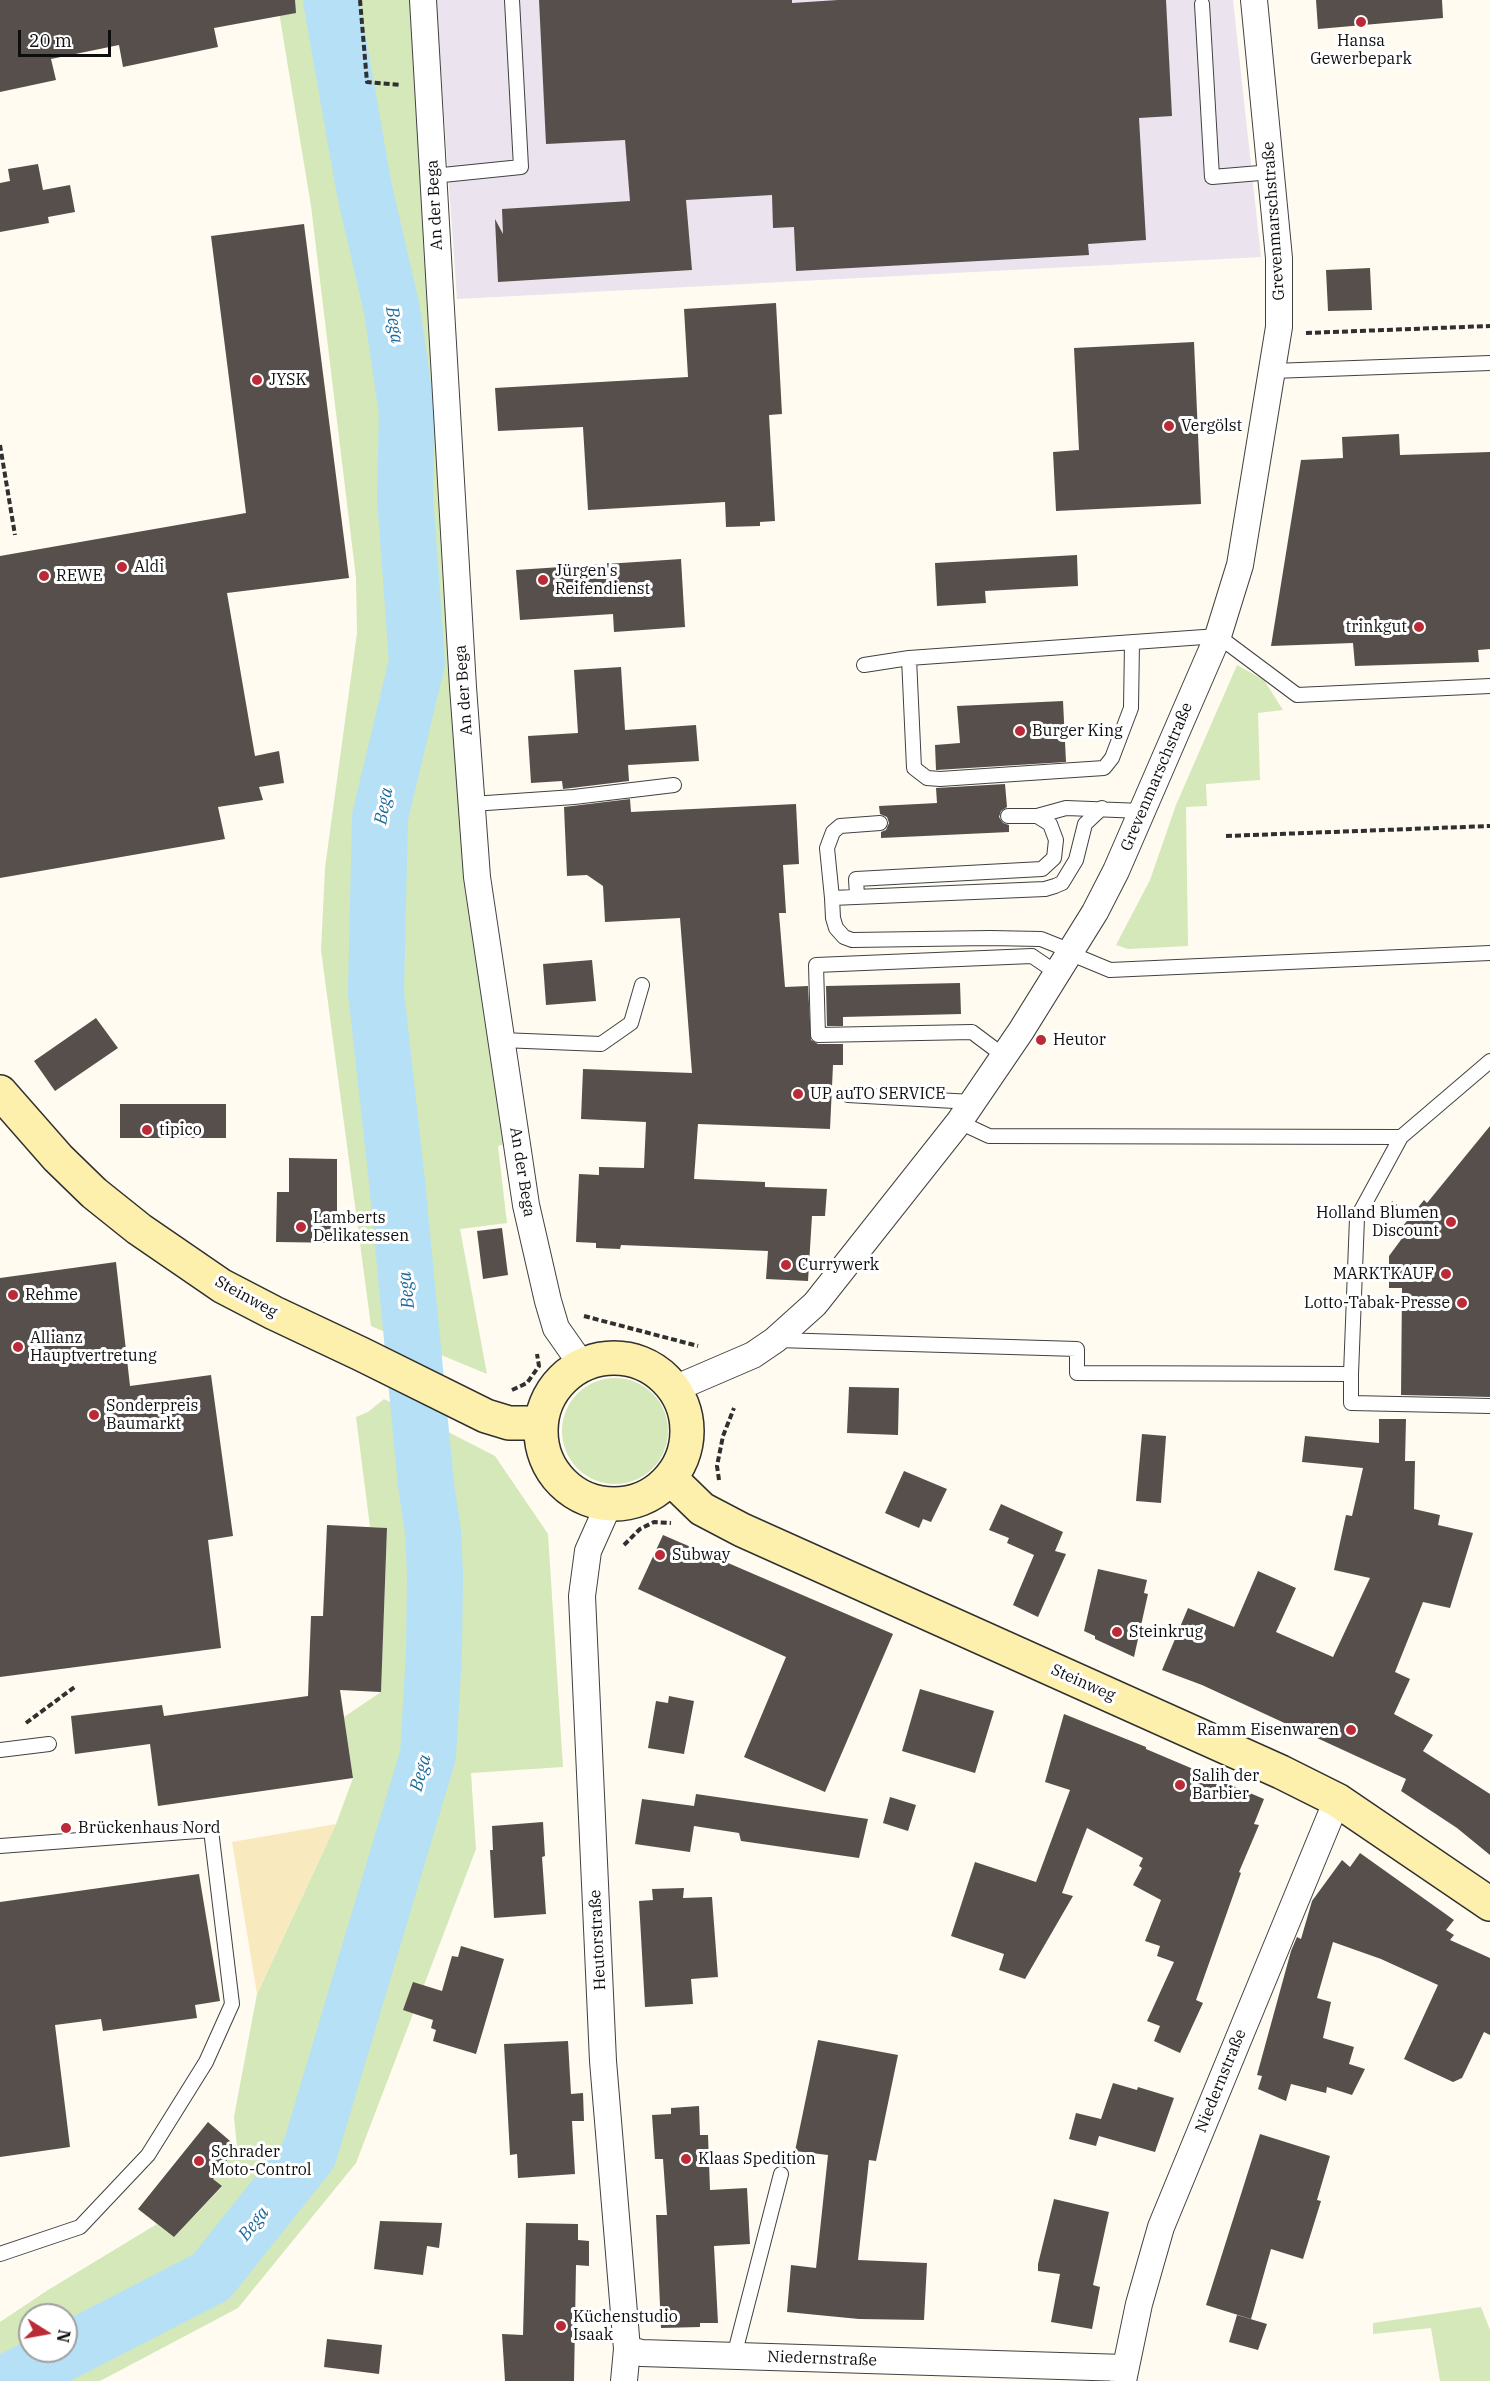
<!DOCTYPE html>
<meta charset="utf-8">
<style>
body{margin:0}
#map{position:relative;width:1490px;height:2381px;overflow:hidden;background:#fffbf0;font-family:"IBM Plex Serif",serif}
canvas{display:block}
.north{position:absolute;left:18px;top:2303px;width:60px;height:60px;box-sizing:border-box;background:#fff;border:2px solid #9f9f9f;border-radius:50%;rotate:101deg;font-size:16px;font-weight:700;line-height:24px;text-align:center;color:#0e0e0e}
.north::after{content:'';display:block;margin:auto;width:21px;height:27px;background:#bb2a37;clip-path:polygon(50% 0,100% 100%,50% 72%,0 100%)}
.scale{position:absolute;left:18px;top:30px;width:93px;height:27px;box-sizing:border-box;border:3px solid #0e0e0e;border-top:0;padding-left:8px;font-size:18px;line-height:21px;white-space:nowrap;color:#0e0e0e;-webkit-text-stroke:4px #fff;paint-order:stroke}
</style>
<div id="map">
<canvas width="1490" height="2381"></canvas>
<div class="north">N</div>
<div class="scale">20 m</div>
</div>
<script>
const c = document.querySelector('canvas').getContext('2d');
c.lineJoin = 'round';
function fill(path, color) {
  c.fillStyle = color;
  c.fill(path, 'evenodd');
}
function poly(rows) {
  const path = new Path2D();
  for (const r of rows) {
    if (r.length === 3) {
      path.moveTo(r[0] + r[2], r[1]);
      path.arc(r[0], r[1], r[2], 0, 2 * Math.PI);
      continue;
    }
    path.moveTo(r[0], r[1]);
    for (let i = 2; i < r.length; i += 2) path.lineTo(r[i], r[i + 1]);
  }
  return path;
}
function stroke(path, color, width, dash) {
  c.strokeStyle = color;
  c.lineWidth = width;
  c.lineCap = dash ? 'butt' : 'round';
  c.setLineDash(dash || []);
  c.stroke(path);
}
function label(font, color, halo, rows, align = 'center') {
  c.font = font + ' "IBM Plex Serif",serif';
  c.lineWidth = 6;
  c.setLineDash([]);
  c.textBaseline = 'middle';
  c.strokeStyle = halo;
  c.fillStyle = color;
  for (const [text, x, y, turn = 0] of rows) {
    c.save();
    c.translate(x, y);
    c.rotate((+turn || 0) * Math.PI / 180);
    c.textAlign = isNaN(turn) ? turn : align;
    if (halo) c.strokeText(text, 0, 0);
    c.fillText(text, 0, 0);
    c.restore();
  }
}
fill(poly([
 [436,0,1233,0,1261,257,457,299]
]), '#ebe3ed');
fill(poly([
 [277,0,412,0,506,1144,498,1146,507,1223,460,1229,487,1374,371,1326,321,950,325,868,357,633,356,578,311,206],
 [1237,665,1264,680,1283,710,1258,713,1260,780,1206,784,1207,806,1186,807,1188,946,1128,949,1116,945,1150,880,1176,805],
 [615,1431,53],
 [384,1399,495,1456,548,1534,563,1767,471,1773,476,1849,356,2163,238,2308,100,2381,0,2381,0,2322,48,2290,157,2224,174,2237,222,2187,213,2179,237,2147,234,2117,257,1994,336,1824,353,1778,344,1717,381,1692,387,1528,370,1527,356,1417,368,1412],
 [30,2315,66,2315,66,2351,30,2351],
 [1481,2307,1490,2330,1490,2381,1440,2381,1431,2328,1373,2334,1373,2323]
]), '#d4e8ba');
fill(poly([
 [336,1824,257,1994,232,1842]
]), '#f9e9be');
stroke(poly([
 [9,2381,211,2277,309,2154,428,1755,434,1654,435,1575,433,1531,426,1485,397,1182,376,992,380,817,417,662,405,497,407,413,392,310,364,188,331,0]
]), '#b6e0f5', 56);
fill(poly([
 [0,0,295,0,296,13,214,28,218,47,123,67,119,45,51,59,56,80,0,92],
 [539,0,792,0,792,3,838,0,1166,0,1172,116,1139,118,1146,240,1088,244,1089,255,796,271,794,227,773,228,772,195,703,199,686,200,692,270,498,282,495,219,503,234,502,209,630,201,625,140,546,144],
 [1316,0,1442,0,1443,18,1318,29],
 [38,164,43,190,70,185,75,212,48,217,49,223,0,232,0,183,10,181,8,169],
 [304,224,349,578,227,593,255,756,279,751,284,783,259,787,263,800,218,807,225,839,0,878,0,556,246,513,211,236],
 [1370,268,1372,310,1328,311,1326,270],
 [776,303,782,414,769,415,775,521,760,522,760,526,726,527,725,502,588,510,583,427,498,431,495,388,688,377,684,309],
 [1194,342,1201,504,1056,511,1053,452,1079,450,1074,348],
 [1399,434,1400,455,1490,452,1490,649,1478,650,1479,662,1355,666,1353,643,1271,646,1301,460,1343,458,1342,437],
 [1077,555,1078,586,985,591,986,603,937,606,935,563],
 [681,559,685,627,614,632,613,614,520,620,516,570],
 [621,667,625,730,696,725,699,761,628,765,629,781,563,789,562,781,531,783,528,736,578,733,574,670],
 [1063,701,1066,762,936,770,935,745,960,743,957,706],
 [1005,784,1007,807,1001,811,999,817,1003,823,1009,825,1009,832,881,838,881,832,886,830,889,823,887,817,880,814,879,806,937,803,936,788],
 [630,799,631,812,796,804,799,864,783,865,786,913,779,913,785,987,808,986,811,1040,818,1044,843,1044,843,1065,833,1065,830,1129,698,1124,694,1179,765,1182,765,1187,827,1189,825,1216,812,1216,808,1281,766,1279,768,1251,621,1245,620,1249,596,1248,596,1243,576,1242,579,1174,599,1175,599,1167,644,1168,646,1122,581,1119,583,1069,692,1073,680,918,605,922,603,886,587,875,567,876,564,807],
 [592,960,596,1001,546,1005,543,964],
 [960,983,961,1014,843,1017,843,1026,827,1026,826,986],
 [96,1018,118,1048,55,1091,34,1061],
 [120,1104,226,1104,226,1138,120,1138],
 [1490,1126,1490,1397,1401,1395,1402,1288,1389,1288,1389,1256,1403,1237,1398,1232,1424,1200,1427,1203],
 [289,1158,337,1159,337,1216,346,1216,346,1243,276,1242,277,1192,289,1192],
 [502,1228,508,1275,483,1279,477,1231],
 [116,1262,130,1386,211,1375,233,1536,208,1540,221,1648,0,1677,0,1278],
 [849,1387,899,1388,898,1435,847,1433],
 [1379,1419,1406,1419,1405,1461,1415,1461,1414,1509,1440,1515,1438,1525,1473,1533,1450,1608,1423,1602,1395,1672,1410,1679,1394,1714,1433,1735,1423,1751,1490,1794,1490,1855,1457,1828,1401,1791,1406,1779,1202,1685,1162,1670,1188,1608,1234,1627,1258,1571,1296,1588,1276,1632,1333,1657,1370,1578,1334,1570,1346,1515,1352,1516,1363,1468,1302,1462,1305,1436,1379,1443],
 [1142,1434,1166,1436,1161,1503,1136,1501],
 [904,1471,947,1489,931,1522,923,1519,919,1528,885,1513],
 [1001,1504,1063,1532,1055,1551,1066,1554,1038,1617,1013,1605,1034,1555,1007,1543,1009,1538,989,1530],
 [327,1525,387,1528,381,1692,340,1690,353,1778,158,1806,150,1744,75,1754,71,1716,162,1705,164,1716,308,1696,311,1616,323,1616],
 [663,1535,893,1634,825,1792,744,1757,786,1657,638,1589],
 [1098,1569,1147,1580,1144,1593,1148,1594,1134,1657,1095,1639,1095,1636,1084,1631],
 [920,1689,994,1711,975,1773,902,1751],
 [669,1696,694,1701,684,1754,648,1748,656,1701,668,1703],
 [1064,1714,1146,1747,1146,1749,1264,1799,1254,1824,1259,1825,1239,1872,1241,1873,1196,2000,1203,2003,1180,2053,1154,2041,1160,2026,1147,2021,1174,1962,1157,1956,1160,1946,1145,1941,1161,1900,1133,1885,1142,1868,1139,1866,1143,1858,1087,1828,1062,1893,1073,1896,1025,1979,999,1970,1004,1954,951,1936,975,1862,1036,1882,1070,1790,1045,1782],
 [696,1794,868,1819,859,1858,741,1841,739,1833,694,1826,690,1852,635,1844,642,1799,694,1806],
 [890,1797,916,1805,908,1831,883,1823],
 [543,1822,545,1856,542,1857,546,1914,494,1918,490,1850,493,1850,492,1826],
 [1360,1853,1454,1920,1446,1930,1454,1935,1450,1940,1490,1958,1490,2035,1484,2032,1462,2078,1453,2082,1404,2059,1438,1985,1381,1959,1333,1942,1317,1998,1331,2002,1323,2038,1354,2047,1349,2064,1365,2069,1352,2095,1327,2087,1326,2093,1291,2084,1286,2101,1258,2089,1262,2076,1257,2075,1291,1951,1297,1937,1301,1939,1312,1901,1342,1860,1350,1867],
 [199,1874,220,2001,195,2005,197,2018,103,2031,101,2019,55,2025,70,2147,0,2157,0,1902],
 [684,1888,683,1898,712,1897,718,1977,691,1979,693,2004,645,2007,639,1901,653,1900,652,1889],
 [461,1946,504,1959,476,2054,433,2041,436,2030,431,2028,433,2020,403,2010,413,1982,442,1991,452,1956,458,1957],
 [818,2040,898,2055,876,2161,869,2160,858,2260,927,2263,924,2320,859,2319,787,2312,791,2265,816,2268,828,2155,795,2151],
 [568,2041,571,2094,583,2093,584,2121,572,2121,575,2174,518,2178,517,2154,510,2155,504,2044],
 [1113,2083,1137,2090,1138,2087,1174,2098,1155,2152,1099,2136,1096,2146,1069,2139,1076,2113,1101,2119],
 [699,2106,700,2135,708,2135,710,2190,747,2188,750,2244,714,2246,718,2323,700,2323,700,2327,661,2328,656,2215,667,2215,663,2159,655,2159,652,2115,671,2114,671,2108],
 [208,2122,237,2147,213,2179,222,2186,174,2237,138,2209],
 [1260,2134,1330,2156,1317,2200,1321,2201,1303,2259,1271,2249,1251,2319,1206,2305],
 [1054,2199,1109,2212,1093,2285,1100,2287,1092,2329,1051,2322,1060,2274,1038,2271,1038,2264],
 [380,2221,442,2223,439,2248,427,2246,423,2275,374,2269],
 [526,2223,578,2224,578,2240,589,2241,589,2266,576,2265,574,2381,505,2381,502,2334,523,2335],
 [1237,2315,1267,2324,1258,2350,1229,2342],
 [327,2339,382,2345,379,2374,324,2367]
]), '#574f4b');
const lane = poly([
 [1202,4,1212,177,1272,172],
 [433,176,521,167,512,0],
 [1273,371,1490,363],
 [909,658,914,768,927,778,940,779,1104,768,1112,758,1131,708,1132,643],
 [864,665,909,658,1218,636,1297,695,1490,686],
 [472,804,574,797,674,785],
 [1008,816,1037,816,1066,808,1142,811],
 [857,896,856,879,1042,869,1054,858,1056,840,1050,824,1037,816],
 [832,898,827,848,833,832,840,826,880,823],
 [1071,951,1041,939,990,938,852,940,844,937,836,928,833,918,832,898,1045,889,1055,886,1062,883,1076,860,1085,824,1102,808],
 [1069,953,1110,970,1490,953],
 [501,1040,601,1044,631,1023,642,985],
 [1004,1056,972,1032,818,1035,816,965,1032,956,1057,973],
 [848,1095,972,1102],
 [959,1122,989,1136,1401,1137,1490,1061],
 [777,1340,1077,1349,1077,1373,1351,1374,1357,1218,1401,1137],
 [1351,1374,1351,1403,1490,1406],
 [0,1750,49,1744],
 [0,1846,211,1830,232,2004,206,2062,148,2155,80,2227,0,2254],
 [734,2356,781,2174]
]);
const street = poly([
 [423,0,463,687,477,877,526,1205,548,1301,556,1328,582,1365],
 [674,1389,753,1355,775,1340,815,1304,959,1122,1021,1031,1095,912,1116,871,1218,636,1240,565,1279,327,1279,258,1254,0],
 [609,1504,588,1551,582,1596,603,2061,627,2349,624,2381],
 [627,2349,641,2353,1125,2368],
 [1123,2381,1139,2304,1161,2227,1337,1800]
]);
const secondary = poly([
 [0,1092,58,1158,94,1193,139,1229,222,1286,274,1313,361,1354,486,1416,509,1423,541,1423],
 [614,1431,73],
 [670,1478,702,1509,742,1530,1281,1772,1337,1800,1490,1904]
]);
stroke(lane, '#414141', 16);
stroke(street, '#414141', 28);
stroke(secondary, '#303030', 36);
stroke(poly([
 [360,0,367,82,401,85],
 [1306,333,1490,326],
 [0,445,15,535],
 [1226,836,1490,826],
 [1391,1203,1410,1216],
 [584,1316,698,1346],
 [512,1390,527,1383,539,1366,537,1354],
 [719,1480,717,1466,723,1436,734,1408],
 [624,1545,640,1529,654,1522,671,1523],
 [26,1723,76,1686]
]), '#303030', 4, [6, 3]);
stroke(lane, '#fff', 14);
stroke(street, '#fff', 26);
stroke(secondary, '#fdf0ad', 33);
for (const [x, y, r, color] of [
 [1361,22,6,"#bb2a37"],
 [257,380,6,"#bb2a37"],
 [1169,426,6,"#bb2a37"],
 [122,567,6,"#bb2a37"],
 [44,576,6,"#bb2a37"],
 [543,580,6,"#bb2a37"],
 [1419,627,6,"#bb2a37"],
 [1020,731,6,"#bb2a37"],
 [1041,1040,6,"#bb2a37"],
 [798,1094,6,"#bb2a37"],
 [147,1130,6,"#bb2a37"],
 [1451,1222,6,"#bb2a37"],
 [301,1227,6,"#bb2a37"],
 [786,1265,6,"#bb2a37"],
 [1446,1274,6,"#bb2a37"],
 [13,1295,6,"#bb2a37"],
 [1462,1303,6,"#bb2a37"],
 [18,1347,6,"#bb2a37"],
 [94,1415,6,"#bb2a37"],
 [660,1555,6,"#bb2a37"],
 [1117,1632,6,"#bb2a37"],
 [1351,1730,6,"#bb2a37"],
 [1180,1785,6,"#bb2a37"],
 [66,1828,6,"#bb2a37"],
 [686,2159,6,"#bb2a37"],
 [199,2161,6,"#bb2a37"],
 [561,2326,6,"#bb2a37"]
]) {
  const dot = new Path2D();
  dot.arc(x, y, r, 0, 2 * Math.PI);
  c.fillStyle = color;
  c.fill(dot);
  stroke(dot, '#fff', 2);
}
label('16px', '#0e0e0e', '#fff', [
 ["Hansa",1361,41,"center"],
 ["Gewerbepark",1361,59,"center"],
 ["JYSK",269,380],
 ["Vergölst",1181,426],
 ["Aldi",134,567],
 ["Jürgen's",555,571],
 ["Reifendienst",555,589],
 ["REWE",56,576],
 ["trinkgut",1407,627,"right"],
 ["Burger King",1032,731],
 ["Heutor",1053,1040],
 ["UP auTO SERVICE",810,1094],
 ["tipico",159,1130],
 ["Holland Blumen",1439,1213,"right"],
 ["Discount",1439,1231,"right"],
 ["Lamberts",313,1218],
 ["Delikatessen",313,1236],
 ["Currywerk",798,1265],
 ["MARKTKAUF",1434,1274,"right"],
 ["Rehme",25,1295],
 ["Lotto-Tabak-Presse",1450,1303,"right"],
 ["Allianz",30,1338],
 ["Hauptvertretung",30,1356],
 ["Sonderpreis",106,1406],
 ["Baumarkt",106,1424],
 ["Subway",672,1555],
 ["Steinkrug",1129,1632],
 ["Ramm Eisenwaren",1339,1730,"right"],
 ["Salih der",1192,1776],
 ["Barbier",1192,1794],
 ["Brückenhaus Nord",78,1828],
 ["Schrader",211,2152],
 ["Moto-Control",211,2170],
 ["Klaas Spedition",698,2159],
 ["Küchenstudio",573,2317],
 ["Isaak",573,2335]
], 'left');
label('16px', '#0e0e0e', '#fff', [
 ["An der Bega",435,205,-93],
 ["Grevenmarschstraße",1274,221,-94],
 ["An der Bega",464,690,-94],
 ["Grevenmarschstraße",1157,777,-67],
 ["An der Bega",522,1172,81],
 ["Steinweg",246,1297,29],
 ["Steinweg",1083,1683,24],
 ["Heutorstraße",598,1940,-93],
 ["Niedernstraße",1221,2081,-68],
 ["Niedernstraße",822,2359,2]
]);
label('italic 18px', '#1a6a9d', '#fff', [
 ["Bega",394,325,81],
 ["Bega",384,806,-80],
 ["Bega",407,1290,-96],
 ["Bega",421,1773,-75],
 ["Bega",254,2224,-52]
]);
</script>
